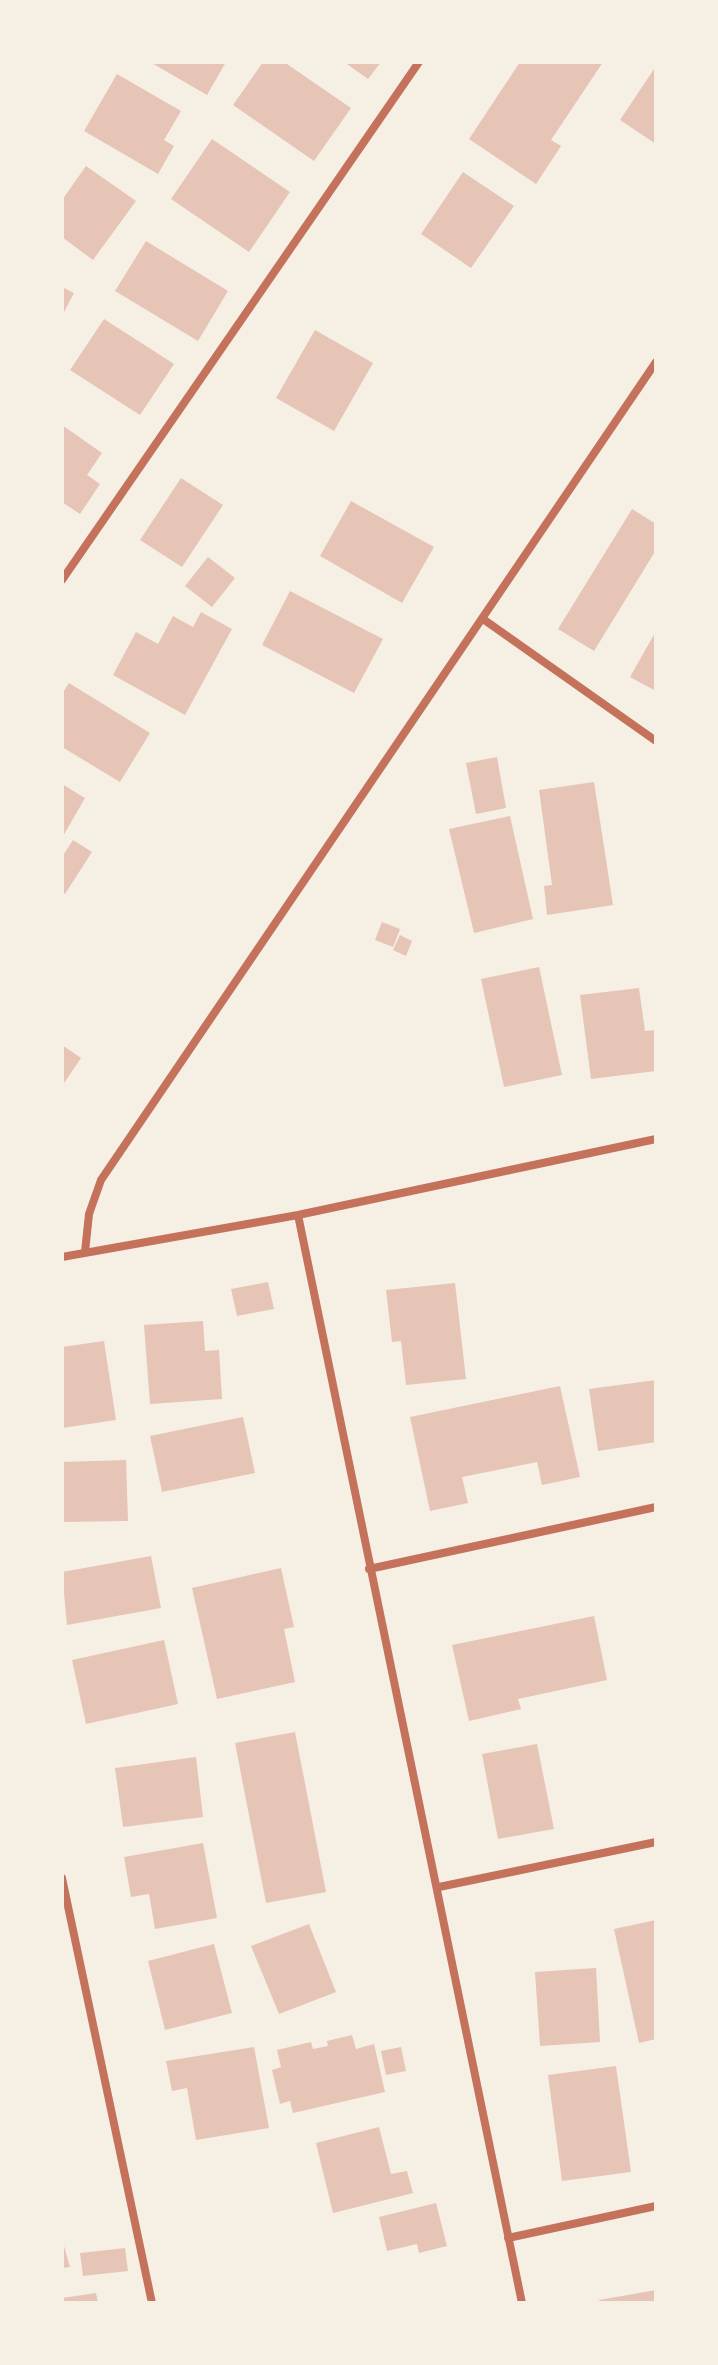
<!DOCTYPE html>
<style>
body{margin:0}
#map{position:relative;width:718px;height:2365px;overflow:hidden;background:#f6efe4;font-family:"Noto Serif",serif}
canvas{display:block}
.frame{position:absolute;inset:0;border:64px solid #f6efe4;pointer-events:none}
</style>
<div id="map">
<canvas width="718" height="2365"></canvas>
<div class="frame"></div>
</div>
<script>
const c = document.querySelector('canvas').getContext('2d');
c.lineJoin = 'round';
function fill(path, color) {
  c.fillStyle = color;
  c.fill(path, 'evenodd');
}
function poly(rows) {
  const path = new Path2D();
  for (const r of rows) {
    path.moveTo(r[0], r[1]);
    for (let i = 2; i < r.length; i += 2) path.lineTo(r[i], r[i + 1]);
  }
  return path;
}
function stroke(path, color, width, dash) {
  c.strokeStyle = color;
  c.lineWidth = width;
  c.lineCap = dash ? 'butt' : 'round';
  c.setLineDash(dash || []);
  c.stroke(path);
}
fill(poly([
 [150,62,226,62,207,95],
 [263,62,284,62,351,108,314,161,233,105],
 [344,62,381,62,368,79],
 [520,62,603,62,551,140,561,146,536,184,469,139],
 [656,66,656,144,620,120],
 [117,74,181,111,164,140,174,146,158,174,84,131],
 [212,139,290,192,249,252,171,199],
 [86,166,136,201,93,260,62,237,62,200],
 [463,172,514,206,471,268,421,234],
 [146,241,228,291,198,341,115,291],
 [62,287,74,293,62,316],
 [104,319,174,364,140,415,70,370],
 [315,330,373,363,334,431,276,398],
 [62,425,102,453,87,475,100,484,80,514,62,502],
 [181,478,223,505,182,567,140,540],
 [351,501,434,547,402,603,320,556],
 [632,509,656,524,656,550,594,651,558,629],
 [208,557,235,578,212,607,185,586],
 [290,591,383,639,354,693,262,645],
 [201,612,232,629,185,715,113,675,136,632,158,644,173,616,193,627],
 [656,631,656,691,630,677],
 [69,683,150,733,120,782,62,747,62,694],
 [497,757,506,808,476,814,466,763],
 [594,782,613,905,547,915,544,886,552,885,539,790],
 [62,784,85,798,62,838],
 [510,816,533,919,474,933,449,829],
 [73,840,92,852,65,894,62,892,62,857],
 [382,922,400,929,393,947,375,940],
 [400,935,412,941,406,956,393,950],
 [539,967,562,1075,504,1087,481,979],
 [639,988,645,1031,656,1030,656,1071,591,1079,580,995],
 [62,1045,81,1058,62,1086],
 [268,1282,274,1309,237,1316,231,1289],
 [455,1283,466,1379,406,1385,401,1341,392,1342,386,1290],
 [203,1321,205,1351,219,1350,222,1399,150,1404,144,1325],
 [104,1341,116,1420,62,1428,62,1347],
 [656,1380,656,1442,598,1451,589,1389],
 [560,1386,580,1477,542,1485,537,1462,462,1477,468,1503,430,1511,410,1417],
 [243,1417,255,1473,162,1492,150,1436],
 [126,1460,128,1521,62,1522,62,1462],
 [151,1556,161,1608,67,1625,62,1572],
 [281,1568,294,1627,284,1629,295,1682,217,1699,192,1588],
 [594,1616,607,1680,518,1699,521,1709,469,1721,452,1645],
 [164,1640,178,1704,86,1724,72,1660],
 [295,1732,326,1892,266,1903,235,1743],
 [537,1744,554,1829,498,1839,482,1754],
 [196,1757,203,1817,123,1827,115,1768],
 [203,1843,217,1918,155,1929,149,1894,131,1897,124,1857],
 [656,1920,656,2039,639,2043,614,1929],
 [309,1924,336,1992,279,2014,251,1946],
 [214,1944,232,2013,165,2030,148,1961],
 [596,1968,600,2042,540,2046,535,1972],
 [352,2035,356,2049,374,2044,385,2092,293,2113,290,2101,280,2104,272,2070,281,2067,277,2050,311,2042,313,2049,328,2046,327,2041],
 [254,2047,269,2128,196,2140,187,2088,172,2091,166,2061],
 [401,2047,406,2071,386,2075,381,2051],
 [616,2066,631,2172,562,2181,548,2075],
 [379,2127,391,2174,407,2171,413,2193,333,2213,316,2143],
 [436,2203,447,2246,419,2253,417,2244,387,2251,379,2217],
 [62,2239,70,2267,62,2268],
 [125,2248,128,2271,83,2276,80,2253],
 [656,2290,656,2303,600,2303,599,2300],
 [96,2293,98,2303,62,2303,62,2298]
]), '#e6c5b7');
stroke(poly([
 [62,580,419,62],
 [483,619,656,741],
 [298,1215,522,2303],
 [85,1252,89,1214,101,1180,656,362],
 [62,1257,298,1215,656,1139],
 [369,1569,656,1507],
 [62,1878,152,2303],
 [439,1887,656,1842],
 [508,2238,656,2206]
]), '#c5725c', 8);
</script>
